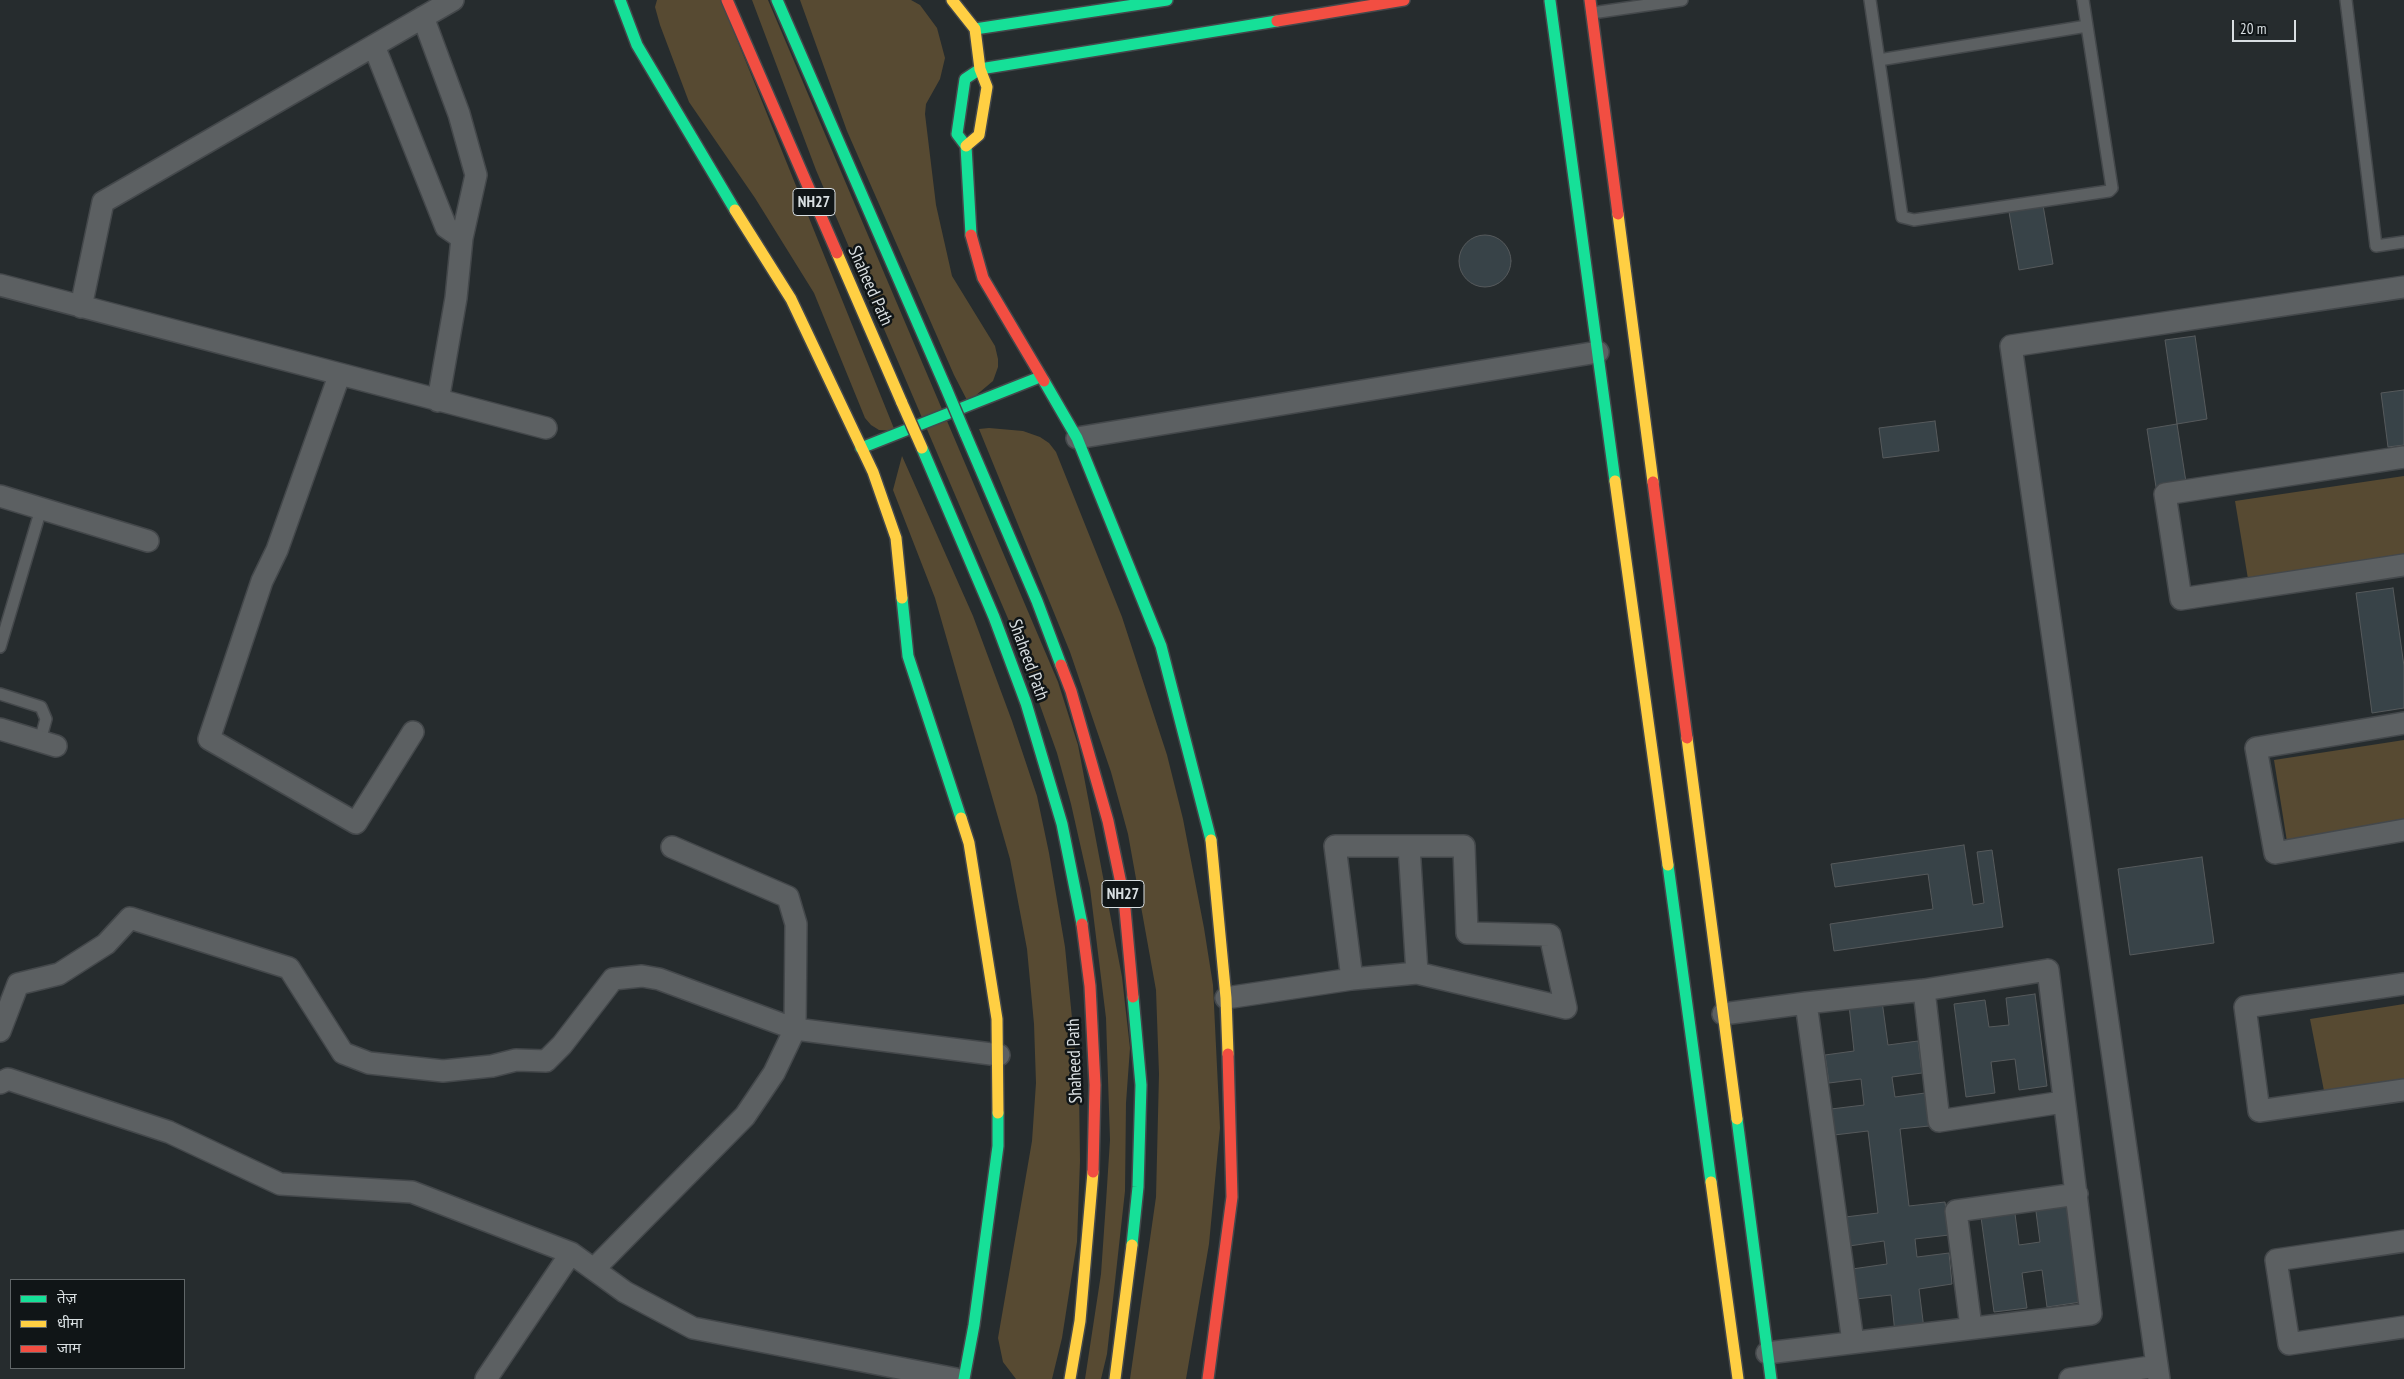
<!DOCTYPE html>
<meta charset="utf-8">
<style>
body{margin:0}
#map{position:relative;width:2404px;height:1379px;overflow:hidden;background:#262c2e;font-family:"PT Sans Narrow","Noto Sans Devanagari",sans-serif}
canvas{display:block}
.legend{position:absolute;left:10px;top:1279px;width:175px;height:90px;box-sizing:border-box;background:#101517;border:1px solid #606668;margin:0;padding:6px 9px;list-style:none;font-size:15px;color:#d9dfe2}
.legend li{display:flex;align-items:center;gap:10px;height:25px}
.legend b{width:25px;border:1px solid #606668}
.scale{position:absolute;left:2232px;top:20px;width:64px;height:22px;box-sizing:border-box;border:2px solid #d9dfe2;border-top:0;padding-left:6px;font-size:15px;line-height:18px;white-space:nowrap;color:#d9dfe2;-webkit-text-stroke:4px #101517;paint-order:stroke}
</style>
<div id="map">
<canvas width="2404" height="1379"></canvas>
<ul class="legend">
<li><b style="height:6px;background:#16e098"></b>तेज़</li>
<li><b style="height:6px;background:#ffcf43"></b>धीमा</li>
<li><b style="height:6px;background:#f24e42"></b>जाम</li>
</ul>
<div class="scale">20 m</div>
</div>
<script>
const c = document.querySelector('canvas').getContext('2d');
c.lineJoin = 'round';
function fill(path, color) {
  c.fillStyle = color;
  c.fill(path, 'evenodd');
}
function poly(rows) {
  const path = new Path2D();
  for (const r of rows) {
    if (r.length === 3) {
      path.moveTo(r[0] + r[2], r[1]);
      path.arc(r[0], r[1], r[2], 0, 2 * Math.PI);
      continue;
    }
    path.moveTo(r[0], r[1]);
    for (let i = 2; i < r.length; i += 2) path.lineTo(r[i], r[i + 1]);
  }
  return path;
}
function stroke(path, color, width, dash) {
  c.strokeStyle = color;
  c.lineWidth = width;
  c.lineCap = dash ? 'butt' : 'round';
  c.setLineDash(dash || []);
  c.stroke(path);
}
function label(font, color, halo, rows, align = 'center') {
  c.font = font + ' "PT Sans Narrow",sans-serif';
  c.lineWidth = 5;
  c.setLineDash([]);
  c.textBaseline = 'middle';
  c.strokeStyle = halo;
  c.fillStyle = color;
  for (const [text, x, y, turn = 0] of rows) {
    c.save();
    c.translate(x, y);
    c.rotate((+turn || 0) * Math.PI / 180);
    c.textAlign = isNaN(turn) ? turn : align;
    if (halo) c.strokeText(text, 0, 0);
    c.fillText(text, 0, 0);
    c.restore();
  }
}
fill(poly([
 [657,0,721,0,895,431,879,430,871,425,865,418,814,293,755,198,689,102,660,25,655,7],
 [752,0,768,0,1058,682,1078,745,1122,977,1130,1048,1126,1103,1125,1191,1107,1354,1101,1379,1085,1379,1101,1274,1106,1202,1110,1140,1106,1018,1090,888,1071,804,1057,753,1015,635,816,170],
 [800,0,911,0,920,5,937,28,945,58,940,79,926,104,925,114,936,205,952,276,995,346,998,359,998,367,993,381,968,402,954,375,847,131],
 [989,428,1023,431,1040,437,1049,443,1056,452,1122,617,1167,755,1183,819,1204,928,1213,985,1220,1128,1209,1244,1186,1379,1130,1379,1156,1197,1159,1074,1156,990,1128,834,1111,772,1070,652,979,429],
 [902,456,973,616,1012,721,1037,796,1049,853,1065,947,1079,1089,1080,1161,1077,1242,1062,1338,1052,1379,1016,1379,1003,1362,998,1338,1032,1141,1036,1083,1034,1024,1027,949,1010,859,935,598,893,490],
 [2404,476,2404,560,2249,585,2235,501],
 [2404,740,2404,829,2288,848,2274,760],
 [2404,1004,2404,1084,2325,1096,2310,1019]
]), '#574a32');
const building = poly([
 [2043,205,2053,264,2019,270,2009,212,2043,205],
 [1485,261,26],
 [2195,336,2207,419,2177,424,2165,340,2195,336],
 [2404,390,2404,445,2388,447,2381,393,2404,390],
 [1935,421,1939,451,1883,458,1879,428,1935,421],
 [2177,424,2186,482,2156,487,2147,429,2177,424],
 [2393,588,2404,666,2404,708,2372,713,2356,593,2393,588],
 [1964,845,1973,905,1984,903,1977,852,1992,850,2003,927,1834,951,1830,924,1933,909,1928,874,1835,887,1831,864,1964,845],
 [2202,857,2214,943,2130,955,2118,869,2202,857],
 [2035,994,2047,1086,2019,1090,2015,1059,1991,1062,1995,1093,1966,1097,1954,1004,1985,1000,1989,1027,2009,1025,2006,998,2035,994],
 [1882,1001,1888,1045,1918,1041,1922,1073,1892,1077,1895,1097,1925,1093,1929,1126,1900,1129,1909,1206,1945,1202,1949,1235,1915,1239,1917,1257,1949,1253,1952,1284,1919,1289,1924,1329,1895,1333,1891,1295,1856,1299,1852,1269,1887,1264,1884,1241,1849,1246,1845,1217,1878,1213,1868,1131,1834,1135,1831,1109,1864,1105,1861,1079,1829,1083,1825,1055,1854,1051,1849,1005,1882,1001],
 [2066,1200,2081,1302,2047,1307,2042,1270,2022,1273,2027,1308,1994,1312,1980,1210,2014,1206,2019,1245,2040,1242,2035,1204,2066,1200]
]);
fill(building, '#384348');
stroke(building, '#565a5c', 1);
const lane = poly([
 [1870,0,1902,217,1914,220,2109,191,2112,188,2083,0],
 [2346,0,2376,246,2404,242],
 [1592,13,1682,0],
 [1879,60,2087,26],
 [0,647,41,509],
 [0,694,41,707,46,719,40,741]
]);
const street = poly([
 [423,17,459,114,476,175,462,238,456,298,438,401],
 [374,46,446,227,462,238],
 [0,285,546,428],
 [81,307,103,202,453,0],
 [339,376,277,550,262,581,209,739,356,823,413,732],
 [1077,438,1598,352],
 [2404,457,2165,494,2181,599,2404,565],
 [0,496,148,541],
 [2404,723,2256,748,2275,853,2404,830],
 [0,729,56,746],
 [1409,846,1417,973],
 [2404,984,2245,1007,2259,1111,2404,1090],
 [1924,990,1939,1121,2063,1102],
 [1226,998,1352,979,1417,973,1566,1008,1550,935,1467,933,1464,846,1335,846,1352,979],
 [1723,1014,1806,1003],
 [0,1031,18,984,59,974,106,944,130,918,289,968,343,1053,369,1063,443,1071,492,1066,516,1060,546,1061,562,1045,613,979,642,976,659,979,795,1029,999,1055],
 [0,1083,8,1079,169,1132,280,1184,412,1192,571,1253],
 [2404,1241,2276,1260,2289,1344,2404,1327],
 [594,1269,745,1116,774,1073,795,1029,796,924,788,897,672,847],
 [1971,1327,1956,1211,2077,1194],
 [1767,1353,2091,1314,2048,970,1924,990,1806,1003,1853,1342],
 [486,1379,571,1253,625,1292,693,1328,956,1379],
 [2070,1379,2157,1366],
 [2159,1379,2011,346,2404,287]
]);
const fast = poly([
 [620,0,637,45,735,210],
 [777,0,946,388],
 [1550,1,1615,481],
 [975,29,1167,0],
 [971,235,966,146,957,134,965,79,980,69,1277,21],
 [1044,381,1077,438,1161,646,1211,840],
 [965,433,1037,601,1061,665],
 [861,448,1040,377],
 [922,448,994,617,1026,703,1062,824,1082,924],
 [902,598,908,656,961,818],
 [1668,865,1711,1182],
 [1737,1119,1771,1379],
 [1132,1245,1138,1187,1141,1085,1133,997],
 [964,1379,974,1325,998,1146,998,1113]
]);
const slow = poly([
 [952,0,975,29,980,69,987,87,979,135,966,146],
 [735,210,791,299,873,472,896,538,902,598],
 [1618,214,1653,482],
 [837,253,902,403],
 [1615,481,1668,865],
 [1687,738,1737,1119],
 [961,818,969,843,997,1019,998,1113],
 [1211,840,1226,998,1228,1054],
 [1711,1182,1738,1379],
 [1070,1379,1080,1321,1093,1172],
 [1115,1379,1132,1245]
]);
const jam = poly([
 [727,0,837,253],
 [1590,0,1618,214],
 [1277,21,1404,0],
 [971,235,983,278,1044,381],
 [1653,482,1687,738],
 [1061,665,1071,691,1108,821,1124,898,1133,997],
 [1082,924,1090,986,1095,1085,1093,1172],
 [1208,1379,1232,1197,1228,1054]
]);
stroke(lane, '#44484b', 14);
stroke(street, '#44484b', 24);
stroke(fast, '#44484b', 14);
stroke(slow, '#44484b', 14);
stroke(jam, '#44484b', 14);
stroke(lane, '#5c6062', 11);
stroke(street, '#5c6062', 21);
stroke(fast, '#16e098', 11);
stroke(slow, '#ffcf43', 11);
stroke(jam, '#f24e42', 11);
const fastBridge = poly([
 [946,388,965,433]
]);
const slowBridge = poly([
 [902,403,922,448]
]);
stroke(fastBridge, '#44484b', 14, []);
stroke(slowBridge, '#44484b', 14, []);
stroke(fastBridge, '#16e098', 11);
stroke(slowBridge, '#ffcf43', 11);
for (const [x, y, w] of [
 [814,202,42],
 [1123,894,42]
]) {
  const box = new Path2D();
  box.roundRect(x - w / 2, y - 13.5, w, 27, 4);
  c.fillStyle = '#101517';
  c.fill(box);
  stroke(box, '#d9dfe2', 1);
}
label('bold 16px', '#d9dfe2', null, [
 ["NH27",814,202],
 ["NH27",1123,894]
]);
label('18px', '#d9dfe2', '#101517', [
 ["Shaheed Path",870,286,66],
 ["Shaheed Path",1028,660,70],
 ["Shaheed Path",1075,1061,-92]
]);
</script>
